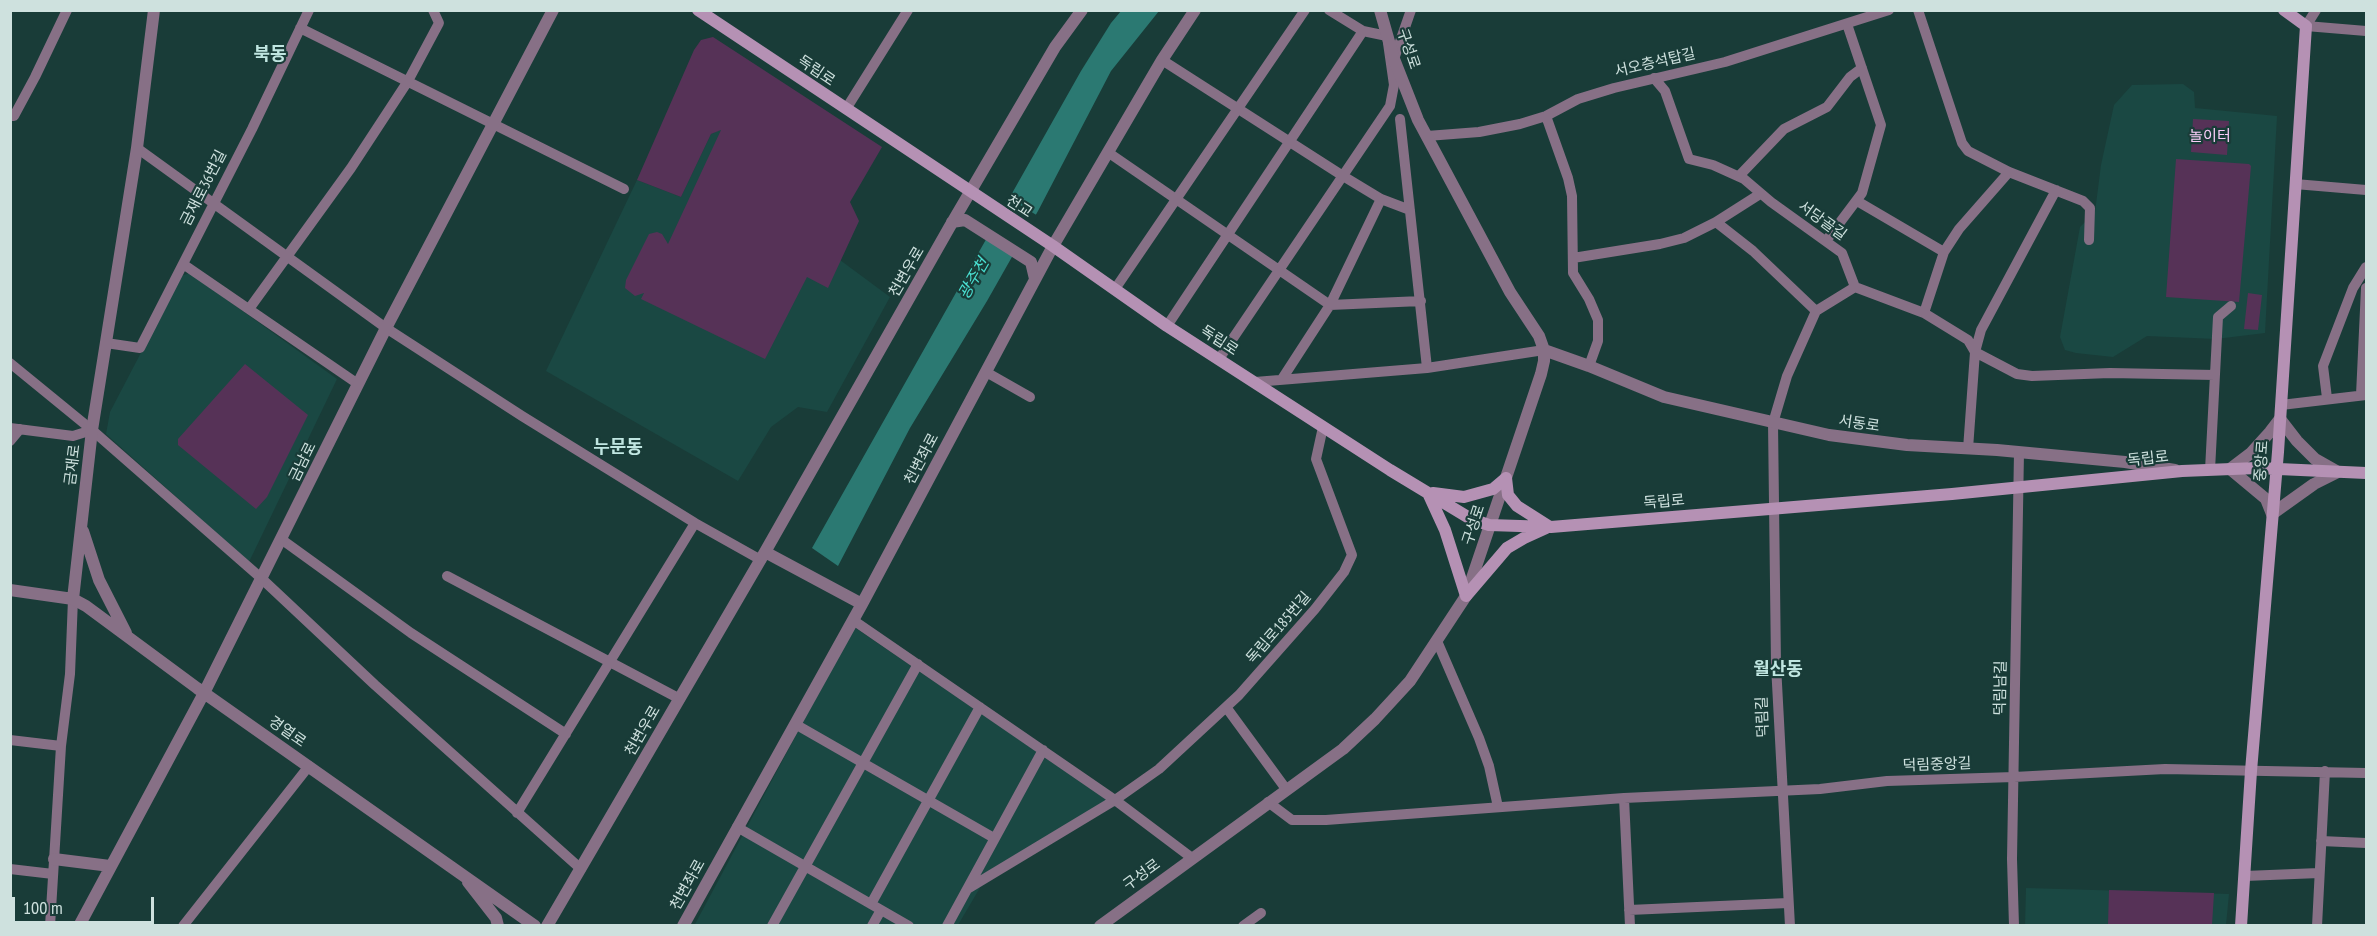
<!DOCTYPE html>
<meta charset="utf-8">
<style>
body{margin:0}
#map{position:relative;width:2377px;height:936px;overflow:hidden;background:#193c38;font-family:"PT Sans Narrow",sans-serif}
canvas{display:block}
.frame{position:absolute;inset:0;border:12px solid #cee1de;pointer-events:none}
.scale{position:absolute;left:12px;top:897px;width:142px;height:27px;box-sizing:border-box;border:3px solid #cee1de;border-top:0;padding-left:8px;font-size:18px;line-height:21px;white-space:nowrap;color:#cee1de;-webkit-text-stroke:4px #193c38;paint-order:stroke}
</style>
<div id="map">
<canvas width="2377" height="936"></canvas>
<div class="frame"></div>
<div class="scale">100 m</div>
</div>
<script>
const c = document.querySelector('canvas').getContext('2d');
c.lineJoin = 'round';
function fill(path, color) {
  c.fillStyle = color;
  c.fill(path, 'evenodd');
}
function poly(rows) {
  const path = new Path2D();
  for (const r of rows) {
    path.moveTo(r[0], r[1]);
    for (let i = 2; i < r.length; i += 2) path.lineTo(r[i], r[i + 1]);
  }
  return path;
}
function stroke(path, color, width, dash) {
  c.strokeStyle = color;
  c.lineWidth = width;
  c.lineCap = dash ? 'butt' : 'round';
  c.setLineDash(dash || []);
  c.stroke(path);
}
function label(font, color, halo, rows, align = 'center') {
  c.font = font + ' "PT Sans Narrow","Noto Sans KR",sans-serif';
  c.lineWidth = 4.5;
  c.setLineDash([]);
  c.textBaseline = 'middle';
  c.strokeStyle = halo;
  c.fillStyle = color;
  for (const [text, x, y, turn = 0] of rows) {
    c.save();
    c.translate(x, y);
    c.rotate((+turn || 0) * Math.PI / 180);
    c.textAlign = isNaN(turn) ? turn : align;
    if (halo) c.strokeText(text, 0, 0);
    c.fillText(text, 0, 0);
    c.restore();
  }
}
fill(poly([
 [2183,84,2194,92,2195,108,2277,116,2265,333,2216,339,2147,336,2113,357,2076,353,2065,350,2060,337,2080,227,2095,212,2101,165,2114,105,2132,85],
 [722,129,859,221,840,260,890,297,827,412,798,407,771,427,738,481,546,371,637,180,681,197,711,134],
 [190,273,337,379,249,562,106,434,110,412,181,276],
 [854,627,1114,804,981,886,958,925,694,926],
 [2026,888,2229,894,2226,925,2025,926]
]), '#1a4843');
fill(poly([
 [713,37,882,147,850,202,859,221,828,288,807,277,765,359,641,299,644,293,635,296,625,288,626,280,649,234,657,232,662,234,668,244,721,130,711,134,681,197,637,180,694,50,701,40],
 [2193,119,2229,121,2227,155,2191,152],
 [2176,159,2249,164,2251,166,2239,302,2166,297],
 [2248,293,2262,295,2258,330,2244,329],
 [245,364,308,415,267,497,256,509,178,445,178,439],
 [2109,890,2214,893,2212,925,2108,925]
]), '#563257');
fill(poly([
 [1121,11,1159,11,1111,71,1038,211,987,301,910,428,838,566,812,548,1081,71,1111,23]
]), '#2b7972');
fill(poly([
 [1007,197,1038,216,1017,255,985,235]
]), '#193c38');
stroke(poly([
 [1918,10,1962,143,1968,151,2009,172,2083,201,2090,208,2089,240],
 [2316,10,2306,26,2366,31],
 [300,28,624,189],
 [1394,59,1411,10],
 [1162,60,1343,176,1381,199,1410,210],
 [1654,78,1665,91,1689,159,1713,165,1744,179,1771,202,1842,253,1855,287,1924,313,1968,340,1975,352],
 [846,109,908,10],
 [10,116,14,116,35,77,67,10],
 [1546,116,1568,178,1572,196,1573,273,1589,299,1598,320,1598,341,1589,366],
 [1400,119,1427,368],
 [1427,136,1479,132,1520,124,1546,116,1578,99,1614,88,1725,62,1889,10],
 [137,148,386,328,522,416,695,523,761,560],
 [1109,153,1330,305,1421,301],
 [1739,176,1784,129,1827,107,1850,77,1862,68],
 [2295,184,2366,190],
 [1857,201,1944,252],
 [1716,222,1753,251,1816,311,1787,376,1773,423,1776,665,1790,926],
 [1826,241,1862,193,1881,125,1847,24],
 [1573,258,1660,244,1684,238,1716,222,1760,194],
 [183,264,358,384],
 [1115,289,1305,10],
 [249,309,351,168,408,81,439,23,433,10],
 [1816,311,1855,287],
 [1924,313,1944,252,1959,229,2009,172],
 [1167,326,1363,31],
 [106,343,140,348,252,129,309,10],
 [1975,352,2017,374,2032,376,2110,373,2215,375],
 [1219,359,1390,106,1394,85,1387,36,1363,31,1329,10],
 [10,363,92,430,261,578,375,685,581,869],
 [986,372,1030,397],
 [1282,379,1330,305,1381,199],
 [1255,382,1427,368,1544,350],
 [2361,395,2366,288],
 [2327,398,2323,366,2353,288,2366,267],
 [2281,405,2366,395],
 [10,428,73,436,92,430],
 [10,441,20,429],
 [1968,449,1975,352,1981,330,2056,190],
 [2210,470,2218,317,2231,306],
 [281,539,411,633,566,734],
 [447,576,680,699],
 [853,620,1115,800,1192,858],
 [1437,641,1479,738,1489,766,1498,807],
 [1226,707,1286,789],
 [795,724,994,838],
 [10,740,61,746],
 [1624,798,1820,789,1887,781,2014,777,2165,769,2366,773],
 [1268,802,1292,820,1326,820,1624,798,1630,926],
 [517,813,695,523],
 [737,827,909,926],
 [2321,841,2366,843],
 [10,869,53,874],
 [2245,876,2319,873],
 [969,888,1115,800,1159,769,1239,695,1315,609,1344,572,1352,555,1316,459,1323,427],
 [871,904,980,707],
 [1629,910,1788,903],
 [50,926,61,746,70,674,73,599],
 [183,926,309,766],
 [772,926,918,664],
 [872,926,881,910],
 [947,926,1043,750],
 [1243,926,1261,913],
 [2014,926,2012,859,2019,452],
 [2317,926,2325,771]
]), '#877086', 10);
stroke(poly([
 [952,222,965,220,1031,262,1035,279],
 [1544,350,1589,366,1664,397,1829,435,1907,445,1997,450,2125,462,2175,470],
 [2280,419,2297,441,2315,459,2338,472,2314,484,2272,514,2266,499,2230,469,2251,453,2270,432,2280,419],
 [83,531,99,580,126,633],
 [765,552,862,604],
 [10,590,73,599,86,606,197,688,535,926],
 [73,599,92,430,137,148,154,10],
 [54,859,110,866],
 [468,882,496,918,498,926],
 [79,926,204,693,386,328,553,10],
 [547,926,765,552,949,228,1055,47,1082,10],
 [683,926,862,604,1053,246,1162,60,1195,10],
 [1100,926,1343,749,1375,719,1410,681,1466,596,1541,374,1544,361,1544,350,1539,336,1510,292,1418,120,1394,59,1380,10]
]), '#877086', 12);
stroke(poly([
 [698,10,1053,246,1167,326,1390,470,1471,519,1489,525,1551,527,1952,494,2182,471,2257,468,2366,473],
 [1506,478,1508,495,1517,506,1550,527],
 [1428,493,1445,530,1466,596],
 [1433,493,1464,497,1493,489,1506,478],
 [1466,596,1507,548,1524,538,1546,528],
 [2241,926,2251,771,2278,452,2306,26,2284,10]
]), '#b591b4', 12);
label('15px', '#cee1de', '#193c38', [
 ["구성로",1408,49,71],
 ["서오층석탑길",1655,63,-13],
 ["독립로",816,71,34],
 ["금재로36번길",204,188,-63],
 ["천교",1019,207,33],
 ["서당골길",1822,221,36],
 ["천변우로",907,272,-60],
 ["독립로",1219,341,33],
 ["서동로",1859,424,8],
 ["천변좌로",922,459,-62],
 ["독립로",2148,459,-6],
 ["중앙로",2262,461,-86],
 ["금남로",303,462,-64],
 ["금재로",73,465,-83],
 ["독립로",1664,502,-5],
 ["구성로",1474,525,-72],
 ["독립로185번길",1279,628,-49],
 ["덕림남길",2001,688,-89],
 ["덕림길",1763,717,-92],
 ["천변우로",643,731,-60],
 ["경열로",287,732,35],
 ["덕림중앙길",1937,765,-2],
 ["구성로",1142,875,-36],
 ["천변좌로",688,885,-61]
]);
label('15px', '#f9cdf8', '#193c38', [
 ["놀이터",2210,137]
]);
label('italic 16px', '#4ae0d2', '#193c38', [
 ["광주천",974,279,-60]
]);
label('bold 18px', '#c0e6e1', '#193c38', [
 ["북동",270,55],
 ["누문동",618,448],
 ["월산동",1778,670]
]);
</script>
